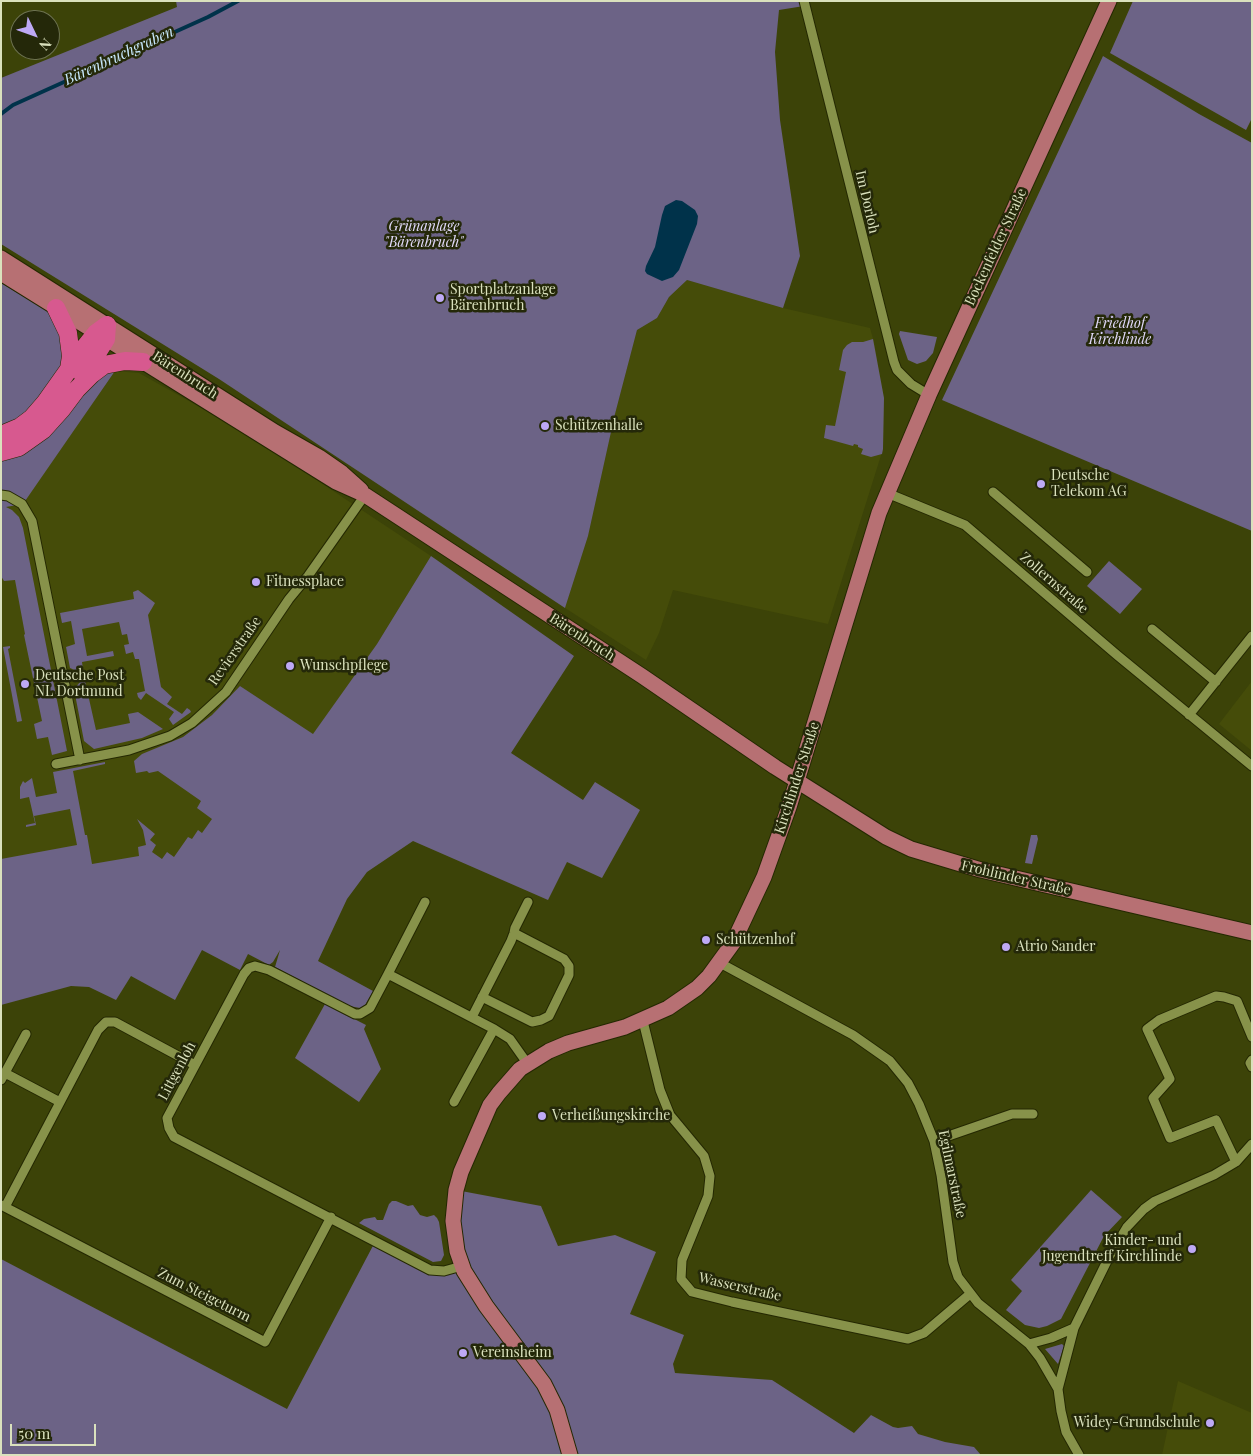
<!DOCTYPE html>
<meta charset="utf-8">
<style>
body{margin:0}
#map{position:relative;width:1253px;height:1456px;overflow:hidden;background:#3c4308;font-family:"Playfair Display",serif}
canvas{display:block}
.frame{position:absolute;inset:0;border:2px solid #dae1bd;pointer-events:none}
.north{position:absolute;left:10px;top:10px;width:50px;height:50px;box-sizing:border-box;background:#242809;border:1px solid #6d7251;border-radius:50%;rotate:132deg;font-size:14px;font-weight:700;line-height:20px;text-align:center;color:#dae1bd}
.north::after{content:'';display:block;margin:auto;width:18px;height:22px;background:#bea9f5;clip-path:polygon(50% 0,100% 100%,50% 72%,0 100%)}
.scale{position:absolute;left:10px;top:1424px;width:86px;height:22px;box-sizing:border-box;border:2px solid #dae1bd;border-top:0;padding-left:6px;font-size:15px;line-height:18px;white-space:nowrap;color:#dae1bd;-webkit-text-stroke:4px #242809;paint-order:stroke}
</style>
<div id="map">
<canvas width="1253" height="1456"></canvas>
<div class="frame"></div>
<div class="north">N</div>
<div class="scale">50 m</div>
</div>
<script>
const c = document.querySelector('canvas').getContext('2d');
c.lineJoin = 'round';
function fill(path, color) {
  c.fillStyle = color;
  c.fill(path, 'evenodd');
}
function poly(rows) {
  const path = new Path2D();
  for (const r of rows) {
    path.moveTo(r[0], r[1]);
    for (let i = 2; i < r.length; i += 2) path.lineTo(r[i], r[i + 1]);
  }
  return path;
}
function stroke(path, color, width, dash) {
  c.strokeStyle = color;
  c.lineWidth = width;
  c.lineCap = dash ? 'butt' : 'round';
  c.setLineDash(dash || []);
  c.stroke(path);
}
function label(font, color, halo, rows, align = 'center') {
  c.font = font + ' "Playfair Display",serif';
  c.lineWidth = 5;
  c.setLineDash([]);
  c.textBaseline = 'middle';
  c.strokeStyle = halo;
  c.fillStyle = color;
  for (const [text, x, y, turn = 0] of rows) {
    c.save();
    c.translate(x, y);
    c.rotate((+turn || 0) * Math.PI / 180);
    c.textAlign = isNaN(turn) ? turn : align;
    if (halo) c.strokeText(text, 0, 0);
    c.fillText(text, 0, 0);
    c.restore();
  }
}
fill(poly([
 [687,280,783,308,870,328,874,342,884,398,883,449,828,624,673,590,659,633,646,660,565,608,588,536,615,414,637,330,657,318,669,297],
 [115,371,139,373,246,433,431,556,377,644,313,735,240,686,212,715,183,737,142,755,219,811,197,842,164,864,91,866,1,860,1,508,23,503],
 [1252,681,1252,751,1219,724],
 [1178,1381,1252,1413,1252,1455,1162,1455]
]), '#454c09');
fill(poly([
 [176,1,804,1,804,6,779,10,775,52,780,120,800,256,783,308,687,280,669,297,657,318,637,330,615,414,588,536,565,608,219,379,1,244,1,78,177,7],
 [1133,1,1252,1,1252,118,1246,130,1110,53],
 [1103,56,1199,114,1252,143,1252,531,942,400],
 [1,283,46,310,58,324,64,334,63,363,28,414,1,429],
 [900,331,937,337,933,353,926,361,917,364,908,360,899,334],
 [873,339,884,398,883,449,882,454,871,457,861,454,863,449,858,447,858,445,854,444,853,446,824,438,826,425,835,426,846,372,839,370,843,350,847,345,852,342,863,342],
 [108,369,115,371,23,504,6,507,12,510,19,517,23,528,67,751,52,755,48,737,37,739,34,724,42,721,24,635,25,634,15,580,4,581,1,576,1,460,95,377],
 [431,556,574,656,511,753,583,800,595,782,640,810,602,878,567,862,548,900,413,841,367,872,347,899,318,961,373,991,365,1005,360,1008,349,1006,275,967,280,950,273,962,269,965,248,954,240,970,202,950,175,1000,131,976,116,1000,89,987,71,986,1,1005,1,859,77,845,70,809,34,816,36,825,26,827,26,825,35,823,29,797,20,799,20,787,23,781,25,783,32,778,36,797,57,793,53,772,105,762,105,764,73,771,85,835,87,835,92,864,139,856,138,847,146,845,143,830,137,819,155,834,150,840,156,845,152,852,162,859,167,852,174,857,188,837,192,839,198,830,202,833,212,819,197,808,201,801,158,771,149,773,147,771,136,773,134,761,142,754,183,737,212,715,240,686,313,734,377,644],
 [1109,561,1142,589,1120,614,1087,586],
 [138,590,155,603,148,615,161,687,172,697,167,704,182,714,187,708,190,710,191,712,173,725,169,719,174,712,146,693,141,700,138,697,137,693,145,691,139,659,135,659,133,652,126,654,124,645,129,644,127,634,122,635,119,622,82,629,87,656,113,651,114,656,82,662,83,670,77,671,70,668,66,647,75,644,71,621,62,623,60,613,134,599,133,592],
 [10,646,10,648,8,649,22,721,17,722,3,647],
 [81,681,85,681,96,730,130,723,128,714,138,712,163,729,142,738,94,749,84,741,74,689],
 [1031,835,1037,835,1038,839,1032,864,1025,863],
 [325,1004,366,1025,364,1029,381,1069,359,1102,295,1058],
 [456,1190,541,1206,558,1246,615,1235,656,1252,630,1314,684,1335,673,1364,675,1373,772,1380,854,1433,871,1415,893,1427,898,1428,912,1426,918,1434,945,1442,974,1447,981,1455,1,1455,1,1259,287,1409,376,1240,430,1270,461,1267],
 [1091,1190,1122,1217,1104,1236,1061,1319,1047,1326,1039,1328,1025,1325,1006,1310,1022,1291,1011,1280],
 [392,1201,396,1201,408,1206,413,1205,420,1215,427,1217,434,1215,437,1218,439,1222,444,1255,441,1261,433,1262,359,1223,364,1219,375,1217,377,1220,383,1220,389,1204],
 [1062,1344,1064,1346,1058,1364,1045,1349]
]), '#6c6386');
fill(poly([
 [676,200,682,201,695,210,698,216,697,224,679,270,673,277,662,281,647,274,645,271,646,266,655,247,662,215,665,206]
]), '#00324a');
stroke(poly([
 [1,114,13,105,208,17,238,1]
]), '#00324a', 4);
const minor = poly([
 [804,1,894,362,897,370,911,384,929,395],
 [993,492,1087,572],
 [887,493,965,525,1117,655,1252,766],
 [1,495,8,496,22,504,32,521,80,760],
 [1152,629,1216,682],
 [1189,715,1252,636],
 [56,764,129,750,170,736,192,723,203,713,226,692,289,599,308,576,365,495],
 [720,963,853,1035,890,1061,908,1083,919,1104,934,1141,941,1175,953,1262,958,1277,978,1303,1029,1344,1040,1358,1058,1389,1061,1411,1066,1432,1079,1455],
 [388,974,425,902],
 [482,997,532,1022,541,1020,549,1016,569,975,569,966,564,959,514,933],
 [472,1017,511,941,514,933,515,928,528,902],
 [643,1021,660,1090,670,1115,704,1156,710,1176,708,1196,682,1260,681,1279,692,1292,732,1302,908,1339,924,1333,970,1294],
 [1252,1060,1250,1063,1252,1067],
 [5,1073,60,1102],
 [1,1080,26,1034],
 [454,1102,494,1029],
 [934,1141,1012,1114,1033,1114],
 [1236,1162,1216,1120,1170,1138,1153,1098,1170,1079,1147,1029,1159,1020,1216,996,1224,997,1237,1001,1252,1037],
 [1,1205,265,1342,331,1217],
 [5,1207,98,1030,106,1022,115,1022,195,1065],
 [462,1266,444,1271,430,1270,174,1137,169,1128,167,1118,244,974,249,968,255,966,269,970,355,1014,360,1014,370,1008,388,974,494,1029,510,1039,527,1063],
 [1029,1344,1051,1338,1074,1328],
 [1058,1389,1074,1328,1109,1257,1127,1227,1144,1209,1155,1201,1214,1175,1236,1162,1252,1144]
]);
const major = poly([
 [1,258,275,432,319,457,342,473,361,490],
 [1,273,336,482,365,495,642,676,775,767,886,837,911,849,981,870,1252,933],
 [570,1455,557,1410,544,1384,486,1306,464,1271,457,1251,453,1221,456,1190,461,1172,490,1105,499,1093,520,1069,549,1051,568,1043,625,1027,668,1008,697,988,709,976,733,943,764,877,789,807,879,513,929,395,1109,1]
]);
const highway = poly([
 [56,308,68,333,71,356,69,369],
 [83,376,106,339,107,325],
 [1,435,20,427,32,418,45,403,84,348,96,333,107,325],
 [1,452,19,447,43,430,61,410,76,390,92,374,104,365,125,361,143,362]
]);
stroke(minor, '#242802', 11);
stroke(major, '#242802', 17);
stroke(highway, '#242802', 19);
stroke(minor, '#87924a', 9);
stroke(major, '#b77073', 15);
stroke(highway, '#d7598f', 18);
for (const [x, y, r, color] of [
 [440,298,5,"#bea9f5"],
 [545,426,5,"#bea9f5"],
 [1041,484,5,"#bea9f5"],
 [256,582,5,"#bea9f5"],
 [290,666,5,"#bea9f5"],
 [25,684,5,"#bea9f5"],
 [706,940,5,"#bea9f5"],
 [1006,947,5,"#bea9f5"],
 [542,1116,5,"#bea9f5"],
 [1192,1249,5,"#bea9f5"],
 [463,1353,5,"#bea9f5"],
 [1210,1423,5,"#bea9f5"]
]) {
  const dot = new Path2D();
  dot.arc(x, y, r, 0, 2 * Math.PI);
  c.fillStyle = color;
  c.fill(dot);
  stroke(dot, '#242809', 2);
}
label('14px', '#dae1bd', '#242809', [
 ["Im Dorloh",867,202,77],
 ["Bockenfelder Straße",996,247,-65],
 ["Bärenbruch",185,375,33],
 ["Zollernstraße",1054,583,41],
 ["Bärenbruch",582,637,33],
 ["Revierstraße",235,651,-55],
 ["Kirchlinder Straße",797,778,-72],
 ["Frohlinder Straße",1016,878,13],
 ["Littgenloh",177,1071,-62],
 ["Egilmarstraße",952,1174,78],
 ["Wasserstraße",740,1287,13],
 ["Zum Steigeturm",204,1295,27]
]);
label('italic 14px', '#e2dafb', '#242809', [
 ["Grünanlage",424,227],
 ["\"Bärenbruch\"",424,243],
 ["Friedhof",1120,324],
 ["Kirchlinde",1120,340]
]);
label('14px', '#dae1bd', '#242809', [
 ["Sportplatzanlage",450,290],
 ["Bärenbruch",450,306],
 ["Schützenhalle",555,426],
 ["Deutsche",1051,476],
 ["Telekom AG",1051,492],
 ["Fitnessplace",266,582],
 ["Wunschpflege",300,666],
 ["Deutsche Post",35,676],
 ["NL Dortmund",35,692],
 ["Schützenhof",716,940],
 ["Atrio Sander",1016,947],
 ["Verheißungskirche",552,1116],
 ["Kinder- und",1182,1241,"right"],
 ["Jugendtreff Kirchlinde",1182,1257,"right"],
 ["Vereinsheim",473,1353],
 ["Widey-Grundschule",1200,1423,"right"]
], 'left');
label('italic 15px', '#c9eaff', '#242809', [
 ["Bärenbruchgraben",119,56,-25]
]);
</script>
